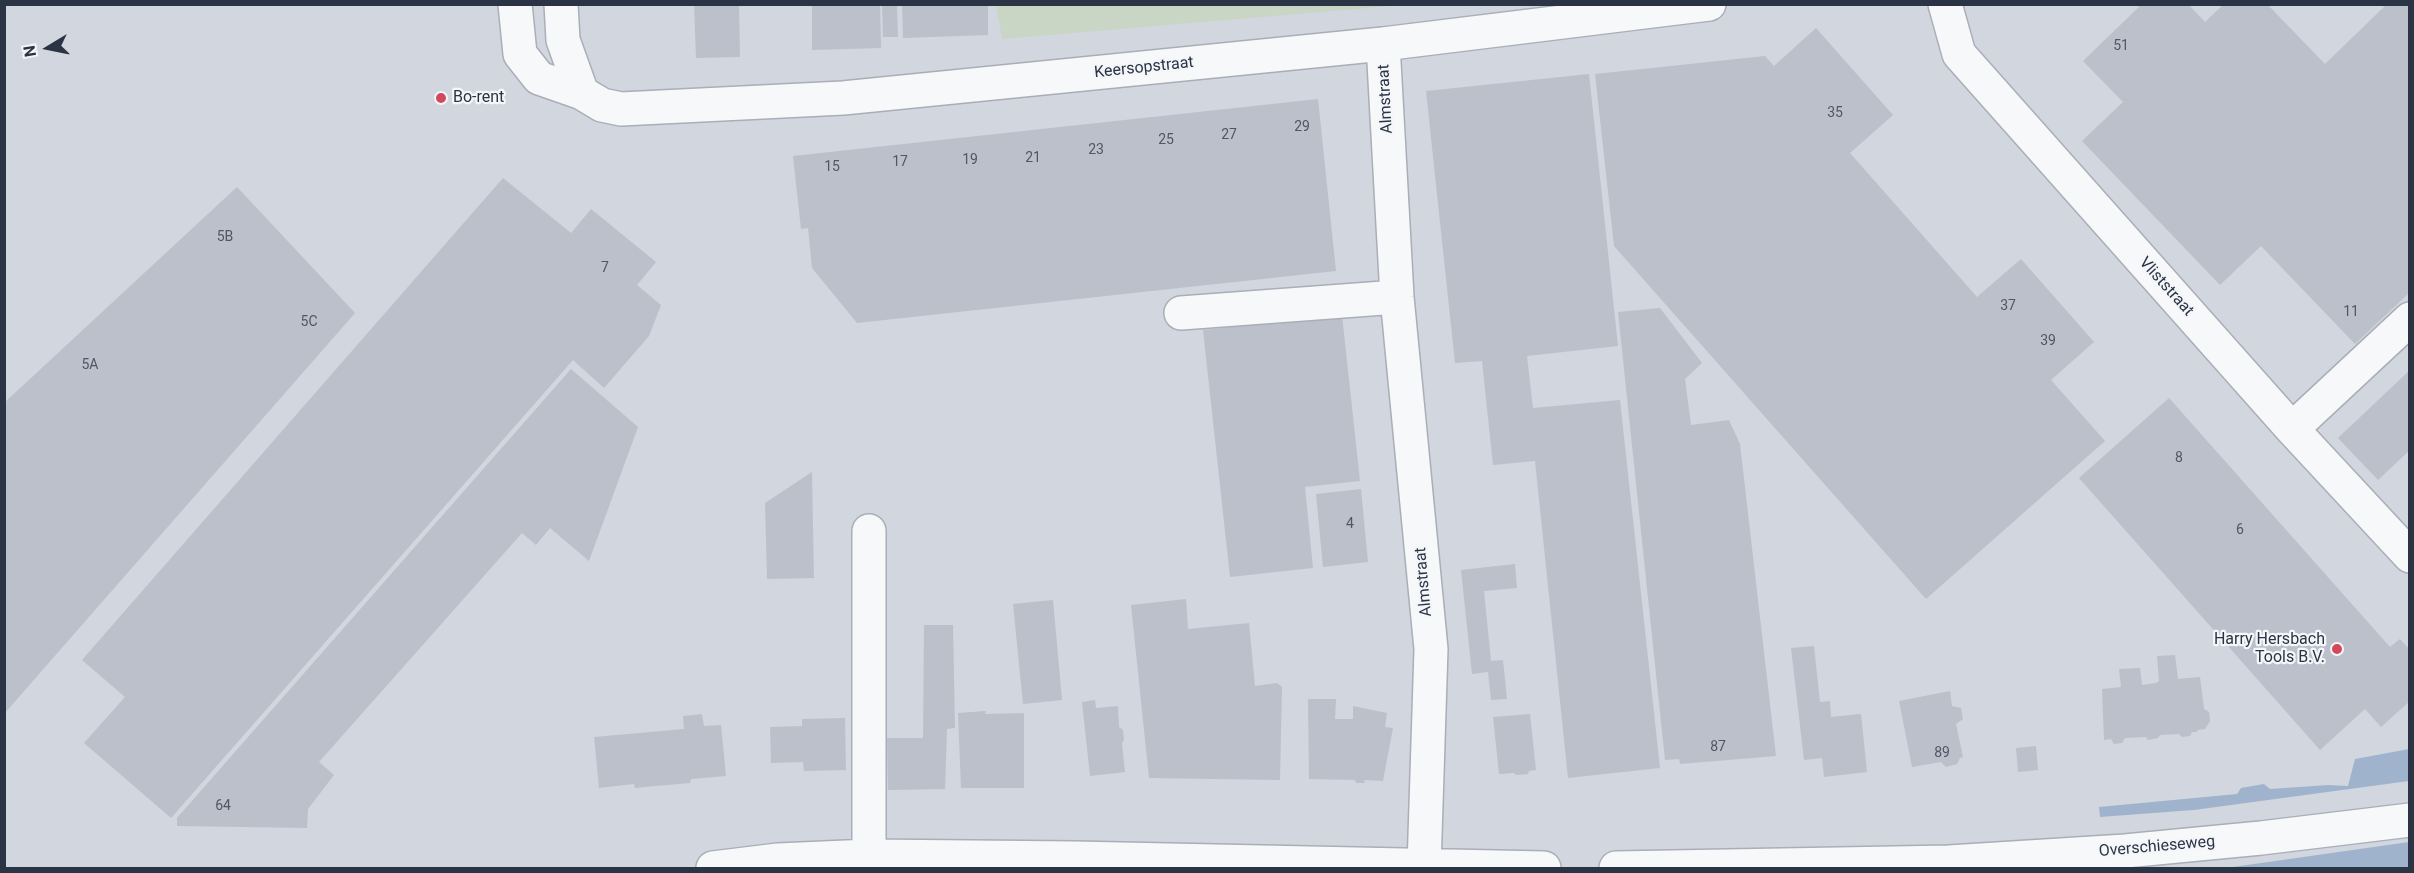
<!DOCTYPE html>
<style>
body{margin:0}
#map{position:relative;width:2414px;height:873px;overflow:hidden;background:#e4e7ec;font-family:Roboto,sans-serif}
canvas{display:block}
.frame{position:absolute;inset:0;border:6px solid #2b3445;pointer-events:none}
.north{position:absolute;left:18px;top:18px;width:60px;height:60px;-webkit-text-stroke:4px #f4f6f9;paint-order:stroke;rotate:260deg;font-size:16px;font-weight:700;line-height:24px;text-align:center;color:#2b3445}
.north::after{content:'';display:block;margin:auto;width:21px;height:27px;background:#2b3445;clip-path:polygon(50% 0,100% 100%,50% 72%,0 100%)}
</style>
<div id="map">
<canvas width="2414" height="873"></canvas>
<div class="frame"></div>
<div class="north">N</div>
</div>
<script>
const c = document.querySelector('canvas').getContext('2d');
c.lineJoin = 'round';
function fill(path, color) {
  c.fillStyle = color;
  c.fill(path, 'evenodd');
}
function poly(rows) {
  const path = new Path2D();
  for (const r of rows) {
    path.moveTo(r[0], r[1]);
    for (let i = 2; i < r.length; i += 2) path.lineTo(r[i], r[i + 1]);
  }
  return path;
}
function stroke(path, color, width, dash) {
  c.strokeStyle = color;
  c.lineWidth = width;
  c.lineCap = dash ? 'butt' : 'round';
  c.setLineDash(dash || []);
  c.stroke(path);
}
function label(font, color, halo, rows, align = 'center') {
  c.font = font + ' Roboto,sans-serif';
  c.lineWidth = 4.5;
  c.setLineDash([]);
  c.textBaseline = 'middle';
  c.strokeStyle = halo;
  c.fillStyle = color;
  for (const [text, x, y, turn = 0] of rows) {
    c.save();
    c.translate(x, y);
    c.rotate((+turn || 0) * Math.PI / 180);
    c.textAlign = isNaN(turn) ? turn : align;
    if (halo) c.strokeText(text, 0, 0);
    c.fillText(text, 0, 0);
    c.restore();
  }
}
fill(poly([
 [5,5,2409,5,2409,868,5,868]
]), '#d2d6de');
fill(poly([
 [996,5,996,4,1403,5,1002,39]
]), '#c9d6c5');
fill(poly([
 [2409,749,2409,781,2194,810,2100,817,2099,807,2237,794,2241,788,2264,784,2270,789,2328,785,2348,786,2355,759],
 [2409,842,2409,868,2226,868]
]), '#9fb4cc');
fill(poly([
 [694,4,739,4,740,57,696,58],
 [812,4,880,4,881,48,812,50],
 [882,4,897,4,898,37,883,37],
 [902,4,988,4,988,35,903,38],
 [2142,4,2188,4,2205,22,2224,4,2267,4,2325,64,2384,7,2382,4,2410,4,2410,292,2355,344,2261,246,2220,285,2082,141,2123,102,2083,61],
 [1816,28,1893,115,1850,153,1977,297,2021,259,2094,342,2051,380,2105,441,1926,599,1614,246,1595,74,1765,56,1774,66],
 [1589,74,1618,346,1527,356,1533,408,1620,400,1660,768,1568,778,1535,461,1493,465,1482,361,1455,363,1426,91],
 [1318,99,1336,271,857,323,812,268,808,228,801,229,793,156],
 [503,178,571,233,591,209,656,262,637,285,661,305,649,336,604,388,573,360,171,818,84,743,125,697,82,660],
 [237,187,355,313,4,714,4,403],
 [1660,308,1702,363,1685,379,1691,425,1729,420,1740,444,1776,756,1680,764,1679,759,1665,760,1618,312],
 [1342,315,1360,481,1305,487,1313,568,1230,577,1203,330],
 [571,369,638,427,589,561,550,528,536,545,522,533,319,762,334,775,308,809,307,828,177,826,177,818],
 [2410,370,2410,450,2378,480,2338,438],
 [2169,398,2390,647,2400,639,2410,650,2410,701,2381,727,2365,709,2320,750,2079,478],
 [812,472,814,578,767,579,765,503],
 [1361,489,1368,562,1323,567,1316,494],
 [1515,564,1517,588,1484,591,1491,661,1503,660,1507,699,1491,700,1488,672,1472,674,1461,570],
 [1186,599,1188,629,1249,623,1255,686,1277,683,1282,687,1280,780,1149,778,1131,605],
 [1053,600,1062,700,1023,704,1013,604],
 [924,625,953,625,955,728,947,729,945,789,888,790,887,738,923,738],
 [1814,646,1820,702,1830,701,1831,717,1861,714,1867,772,1824,777,1822,758,1804,760,1791,648],
 [2175,655,2178,679,2200,677,2204,709,2209,712,2210,721,2205,729,2197,730,2197,732,2192,732,2190,736,2182,737,2179,734,2160,735,2158,738,2148,740,2146,737,2125,738,2122,743,2114,744,2111,739,2104,740,2102,689,2121,687,2119,669,2140,668,2142,685,2156,683,2159,681,2157,656],
 [1950,691,1952,706,1961,708,1963,719,1956,724,1963,757,1960,758,1957,764,1946,767,1941,762,1912,767,1899,701],
 [1308,699,1336,699,1335,719,1353,719,1353,706,1387,713,1385,727,1393,728,1383,781,1364,780,1365,783,1356,783,1355,780,1309,779],
 [1095,700,1096,708,1118,706,1119,727,1123,730,1124,740,1122,743,1125,772,1090,776,1082,702],
 [986,711,985,714,1024,713,1024,788,961,788,958,713],
 [702,714,704,726,721,725,726,776,691,779,690,783,644,787,635,788,634,784,599,788,594,737,684,729,683,716],
 [1530,714,1536,770,1529,771,1528,774,1516,775,1514,773,1499,774,1493,717],
 [845,718,846,770,804,771,803,762,771,763,770,727,802,726,802,719],
 [2036,746,2038,770,2018,772,2016,748]
]), '#bbc0ca');
const minor = poly([
 [515,4,520,54,539,78,582,93,602,105,621,109,843,98,1383,44,1709,4],
 [561,4,563,40,582,93],
 [1945,4,1959,54,2292,429,2410,556],
 [1383,44,1397,297,1431,649,1424,867],
 [1181,313,1397,297],
 [2292,429,2410,319],
 [869,856,869,531],
 [713,868,778,860,869,856,1075,858,1544,868],
 [1616,868,1949,862,2125,851,2261,838,2410,820]
]);
stroke(minor, '#a9aeb7', 36);
stroke(minor, '#f7f8fa', 33);
for (const [x, y, r, color] of [
 [441,98,6,"#d1495b"],
 [2337,649,6,"#d1495b"]
]) {
  const dot = new Path2D();
  dot.arc(x, y, r, 0, 2 * Math.PI);
  c.fillStyle = color;
  c.fill(dot);
  stroke(dot, '#f4f6f9', 2);
}
label('14px', '#4f5766', null, [
 ["51",2121,46],
 ["35",1835,113],
 ["29",1302,127],
 ["27",1229,135],
 ["25",1166,140],
 ["23",1096,150],
 ["21",1033,158],
 ["19",970,160],
 ["17",900,162],
 ["15",832,167],
 ["5B",225,237],
 ["7",605,268],
 ["37",2008,306],
 ["11",2351,312],
 ["5C",309,322],
 ["39",2048,341],
 ["5A",90,365],
 ["8",2179,458],
 ["4",1350,524],
 ["6",2240,530],
 ["87",1718,747],
 ["89",1942,753],
 ["64",223,806]
]);
label('16px', '#2b3445', '#f4f6f9', [
 ["Keersopstraat",1144,68,-6],
 ["Almstraat",1386,99,-93],
 ["Vliststraat",2166,287,48],
 ["Almstraat",1424,582,-95],
 ["Overschieseweg",2157,847,-5]
]);
label('16px', '#2b3445', '#f4f6f9', [
 ["Bo-rent",453,98],
 ["Harry Hersbach",2325,640,"right"],
 ["Tools B.V.",2325,658,"right"]
], 'left');
</script>
